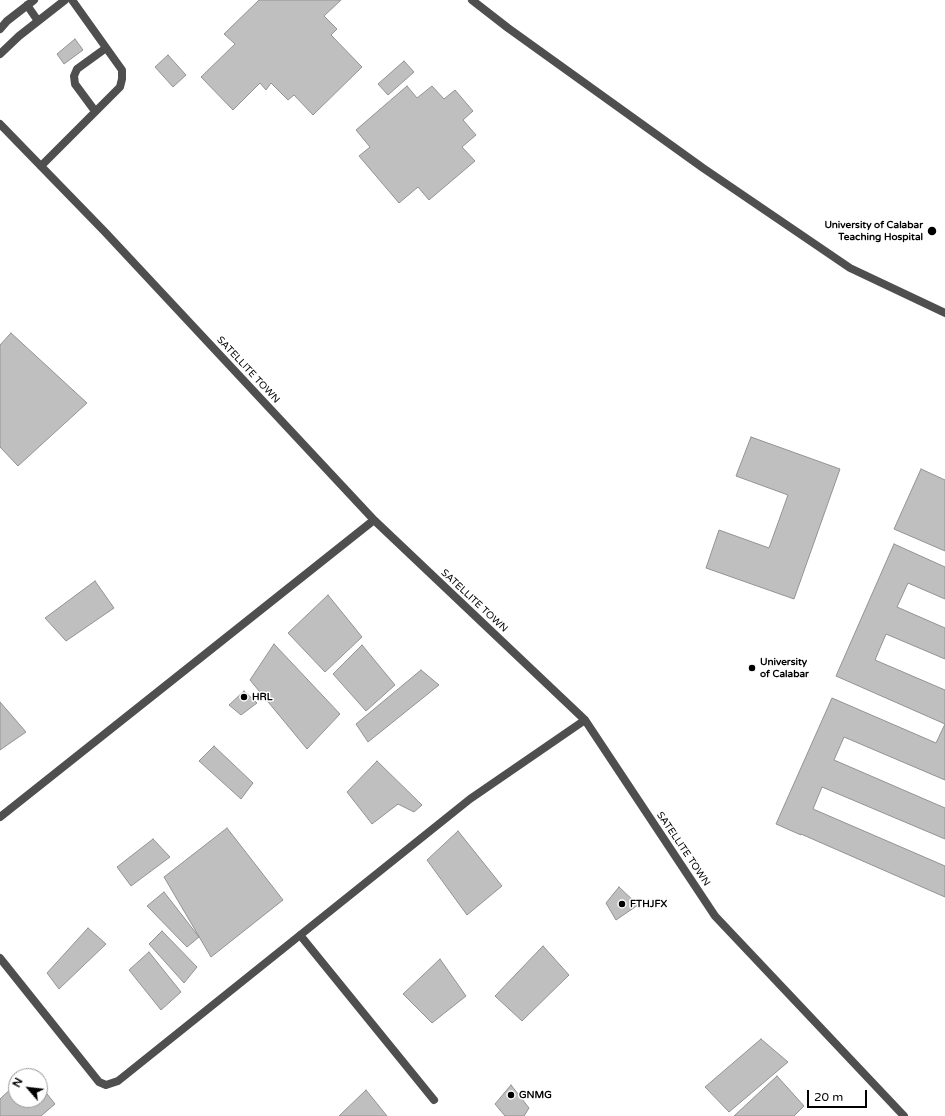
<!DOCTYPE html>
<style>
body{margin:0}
#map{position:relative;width:945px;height:1116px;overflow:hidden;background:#fff;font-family:"Varela Round",sans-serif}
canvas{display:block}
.north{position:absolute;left:8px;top:1068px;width:40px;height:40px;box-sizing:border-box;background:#fff;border:1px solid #999;border-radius:50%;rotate:298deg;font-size:11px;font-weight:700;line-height:16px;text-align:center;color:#000}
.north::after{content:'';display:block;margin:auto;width:14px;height:18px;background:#000;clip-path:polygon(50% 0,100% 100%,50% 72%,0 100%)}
.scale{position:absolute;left:807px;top:1090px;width:60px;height:18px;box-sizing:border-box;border:2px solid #000;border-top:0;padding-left:5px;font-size:12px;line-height:14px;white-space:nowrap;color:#000;-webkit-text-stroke:3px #fff;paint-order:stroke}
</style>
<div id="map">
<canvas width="945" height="1116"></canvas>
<div class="north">N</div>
<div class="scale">20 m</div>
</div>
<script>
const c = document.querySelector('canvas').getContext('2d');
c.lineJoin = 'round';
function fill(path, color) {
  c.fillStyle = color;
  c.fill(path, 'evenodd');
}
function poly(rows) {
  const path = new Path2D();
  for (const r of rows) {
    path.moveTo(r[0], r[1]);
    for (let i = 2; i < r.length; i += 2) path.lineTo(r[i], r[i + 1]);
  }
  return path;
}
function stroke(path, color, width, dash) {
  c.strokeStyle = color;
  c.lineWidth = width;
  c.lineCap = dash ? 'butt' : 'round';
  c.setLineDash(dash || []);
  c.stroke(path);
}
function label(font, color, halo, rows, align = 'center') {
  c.font = font + ' "Varela Round",sans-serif';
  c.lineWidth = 3;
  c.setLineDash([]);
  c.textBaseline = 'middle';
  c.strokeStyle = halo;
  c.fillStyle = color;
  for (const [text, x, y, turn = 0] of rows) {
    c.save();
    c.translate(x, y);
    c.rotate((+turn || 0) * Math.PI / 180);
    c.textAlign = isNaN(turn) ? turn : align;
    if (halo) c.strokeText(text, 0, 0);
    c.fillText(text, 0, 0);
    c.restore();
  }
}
const building = poly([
 [259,0,341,0,324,16,337,29,331,35,362,67,313,115,294,95,288,100,271,83,266,90,260,83,233,110,201,77,235,44,224,34,259,0],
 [75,39,83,50,64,64,57,54,75,39],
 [168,55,186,75,173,87,155,67,168,55],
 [404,61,414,72,388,95,378,84,404,61],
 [407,86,417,98,432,86,444,99,455,90,473,111,463,120,476,135,462,147,475,161,429,200,418,187,399,203,359,156,370,147,356,130,407,86],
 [11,333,87,403,18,466,0,447,0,345,11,333],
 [751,437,840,469,794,599,706,568,719,530,769,548,788,495,736,476,751,437],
 [921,469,945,480,945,551,894,529,921,469],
 [894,544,945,567,945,599,908,583,897,607,945,628,945,659,886,634,875,660,945,690,945,780,844,737,834,760,945,808,945,839,822,787,813,809,945,866,945,897,801,834,801,835,776,824,832,698,936,743,945,724,836,676,894,544],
 [95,581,114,608,66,641,45,618,95,581],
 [328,595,362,637,325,672,288,633,328,595],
 [274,644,340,714,307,749,250,680,274,644],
 [362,645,395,685,366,711,333,674,362,645],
 [421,670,439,685,368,742,356,724,421,670],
 [244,691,257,703,241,715,229,705,244,691],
 [0,702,26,732,0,750,0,702],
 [214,746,253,783,241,799,199,761,214,746],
 [377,761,422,805,414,812,398,804,372,824,347,792,377,761],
 [227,828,283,900,211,957,164,877,227,828],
 [458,831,502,886,467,915,427,860,458,831],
 [153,839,170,857,131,886,117,867,153,839],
 [619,887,638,905,616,920,606,903,619,887],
 [164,892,199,937,187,947,147,906,164,892],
 [88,928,106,944,59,989,47,973,88,928],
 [162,931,197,967,184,983,149,944,162,931],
 [543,946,569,975,522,1021,495,996,543,946],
 [149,952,181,992,161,1010,129,970,149,952],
 [440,959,466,996,432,1023,403,994,440,959],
 [761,1039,788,1062,729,1112,705,1087,761,1039],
 [29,1071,33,1076,24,1076,29,1071],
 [777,1076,804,1106,794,1116,734,1116,777,1076],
 [16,1084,16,1100,40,1100,40,1085,55,1104,41,1116,0,1116,0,1099,16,1084],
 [511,1085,529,1108,524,1116,505,1116,495,1104,511,1085],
 [366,1090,387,1116,339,1116,366,1090]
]);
fill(building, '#bfbfbf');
stroke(building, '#939393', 1);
stroke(poly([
 [95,111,75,84,74,76,77,69,106,48],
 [41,166,120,87,122,79,122,70,72,0]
]), '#4f4f4f', 8);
stroke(poly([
 [472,0,508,28,703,168,850,268,945,313],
 [27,5,38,21],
 [0,29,7,21,34,0],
 [0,54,19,36,65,0],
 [0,124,105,232,374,520,585,720,715,916,904,1116],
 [0,817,374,520],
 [300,935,434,1100],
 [0,958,99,1082,106,1085,118,1081,470,799,585,720]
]), '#4f4f4f', 8);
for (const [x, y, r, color] of [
 [932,231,5,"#000"],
 [752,668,4,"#000"],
 [244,697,4,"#000"],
 [622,904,4,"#000"],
 [511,1095,4,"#000"]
]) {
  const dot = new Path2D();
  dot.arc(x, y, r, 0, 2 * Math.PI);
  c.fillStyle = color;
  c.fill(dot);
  stroke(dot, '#fff', 1.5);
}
label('bold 10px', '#000', '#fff', [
 ["University of Calabar",923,225,"right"],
 ["Teaching Hospital",923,237,"right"],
 ["University",760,662],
 ["of Calabar",760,674],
 ["HRL",252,697],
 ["FTHJFX",630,904],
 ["GNMG",519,1095]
], 'left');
label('10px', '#000', '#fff', [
 ["SATELLITE TOWN",248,370,47],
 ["SATELLITE TOWN",474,601,43],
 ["SATELLITE TOWN",683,849,56]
]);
</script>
